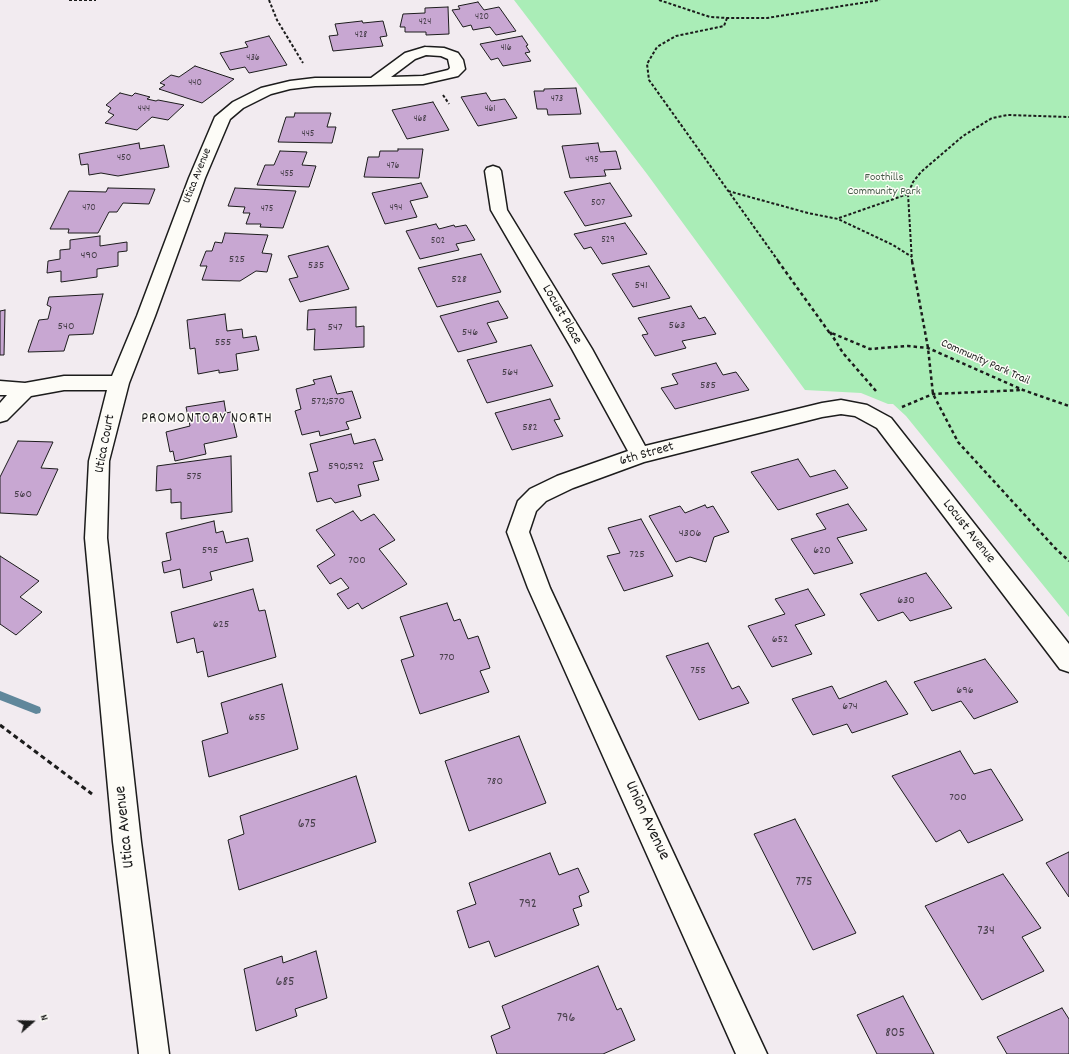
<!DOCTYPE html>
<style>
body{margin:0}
#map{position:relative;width:1069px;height:1054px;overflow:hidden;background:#f2ebf0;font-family:Dekko,sans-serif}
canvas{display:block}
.north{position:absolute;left:12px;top:1002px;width:40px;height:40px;-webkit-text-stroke:3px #fdfcf7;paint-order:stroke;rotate:70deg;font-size:11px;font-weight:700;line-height:16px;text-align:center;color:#1c1c1c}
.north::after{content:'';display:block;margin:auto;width:14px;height:18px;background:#1c1c1c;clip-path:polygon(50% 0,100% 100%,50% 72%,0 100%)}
</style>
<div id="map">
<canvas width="1069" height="1054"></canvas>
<div class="north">N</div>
</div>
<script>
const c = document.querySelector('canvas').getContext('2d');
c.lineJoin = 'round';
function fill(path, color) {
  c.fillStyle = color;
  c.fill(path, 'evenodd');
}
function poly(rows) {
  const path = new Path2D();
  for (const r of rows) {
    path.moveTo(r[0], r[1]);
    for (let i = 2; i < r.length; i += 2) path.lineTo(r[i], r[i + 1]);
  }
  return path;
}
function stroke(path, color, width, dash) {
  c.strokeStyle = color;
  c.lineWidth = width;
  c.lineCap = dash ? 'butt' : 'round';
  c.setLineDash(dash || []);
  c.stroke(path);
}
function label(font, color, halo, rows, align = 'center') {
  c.font = font + ' Dekko,sans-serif';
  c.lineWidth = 3;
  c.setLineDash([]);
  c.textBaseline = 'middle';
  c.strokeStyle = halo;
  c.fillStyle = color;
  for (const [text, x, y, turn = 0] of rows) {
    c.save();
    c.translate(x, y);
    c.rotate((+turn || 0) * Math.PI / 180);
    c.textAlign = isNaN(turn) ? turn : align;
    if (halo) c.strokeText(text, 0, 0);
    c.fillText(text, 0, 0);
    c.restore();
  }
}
fill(poly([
 [514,0,1069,0,1069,617,906,416,893,404,888,404,861,393,805,390,647,174]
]), '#aaedb7');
fill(poly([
 [0,691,40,707,41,710,40,713,36,714,0,700,0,691]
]), '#60879b');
const building = poly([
 [478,2,484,10,499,7,516,31,496,35,490,27,473,30,471,25,463,27,452,10,460,9,458,6,478,2],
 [448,7,449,34,426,35,426,32,405,32,405,27,400,27,403,14,425,13,425,8,448,7],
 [362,21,363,23,383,21,387,36,380,37,383,46,333,51,329,36,338,35,335,24,362,21],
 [269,36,287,65,249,73,245,67,230,70,220,53,248,47,245,42,269,36],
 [522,36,528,45,526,46,530,52,525,53,531,61,503,66,498,58,491,60,480,44,522,36],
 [195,66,234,79,202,103,159,89,165,85,160,83,171,75,179,77,195,66],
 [576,88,581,114,548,115,547,109,537,109,534,91,544,91,544,89,576,88],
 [120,93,132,96,135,93,150,97,147,99,156,101,158,100,184,105,168,120,152,117,137,130,105,123,114,115,108,112,111,108,106,105,120,93],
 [486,93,491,101,505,99,517,118,478,126,461,97,486,93],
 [433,102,449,130,407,139,392,110,433,102],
 [295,113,331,113,327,127,336,127,332,143,278,142,286,117,294,117,295,113],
 [139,143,140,149,164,145,169,167,118,176,101,173,89,175,88,164,81,165,79,154,139,143],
 [598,143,600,152,616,151,621,169,604,170,606,176,570,178,562,146,598,143],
 [398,149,423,149,419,178,364,177,368,157,379,157,380,151,398,151,398,149],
 [280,151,307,152,302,165,316,166,309,187,257,185,265,165,274,165,280,151],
 [421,183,428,197,410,201,417,217,385,224,372,193,421,183],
 [610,183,632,216,585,226,564,192,610,183],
 [108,188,155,189,149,204,123,203,117,212,109,212,98,233,68,233,69,229,50,229,69,191,106,192,108,188],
 [235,188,296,191,283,228,260,227,261,224,246,224,250,213,243,213,245,207,228,206,235,188],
 [625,223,647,254,602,264,591,247,584,249,574,234,625,223],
 [436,224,439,229,454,225,455,227,466,225,475,240,456,244,459,250,420,259,406,231,436,224],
 [225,233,268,235,262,253,272,254,267,272,256,271,240,281,202,280,207,266,200,266,206,251,212,251,215,242,222,243,225,233],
 [100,236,100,246,127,242,127,251,118,252,118,266,97,269,97,277,61,282,61,271,47,273,48,261,60,259,60,250,70,249,70,240,100,236],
 [328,246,349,289,300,302,289,279,298,277,288,256,328,246],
 [481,254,501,292,437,307,418,268,481,254],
 [649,266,670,298,633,307,612,274,649,266],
 [103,294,93,334,69,335,64,351,28,352,39,320,48,319,51,307,47,305,49,297,103,294],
 [498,301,508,318,487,323,497,342,458,352,440,316,498,301],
 [691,306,699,319,705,317,716,334,682,341,686,348,655,356,642,335,648,334,638,318,691,306],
 [356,307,356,327,364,326,364,347,314,350,315,329,307,330,308,310,356,307],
 [5,310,4,355,0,355,0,311,5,310],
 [225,314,227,331,242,329,243,338,256,336,259,350,236,354,238,370,219,373,219,370,198,374,195,348,190,349,187,320,225,314],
 [531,345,553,386,487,403,467,360,531,345],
 [716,363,723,375,736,372,749,390,675,409,661,388,678,384,672,374,716,363],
 [331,376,337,394,352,391,361,418,346,422,349,429,320,436,319,431,302,435,295,411,301,409,296,389,315,384,313,380,331,376],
 [550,399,560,419,554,420,563,436,512,450,495,413,550,399],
 [224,401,226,413,231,412,237,437,204,444,206,454,175,461,173,451,170,452,166,432,190,426,186,407,224,401],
 [351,434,354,444,375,439,383,460,373,462,379,480,358,485,361,496,335,503,331,498,317,502,309,473,318,471,310,444,351,434],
 [18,441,53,442,41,468,58,469,37,515,0,513,0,477,18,441],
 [231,456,232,512,181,519,181,502,171,503,171,489,156,491,157,466,231,456],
 [798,459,810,477,835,470,848,488,778,510,751,472,798,459],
 [848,504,867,530,837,538,853,563,814,574,791,539,826,529,816,514,848,504],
 [705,505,707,508,713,506,729,532,714,537,706,562,690,557,676,562,649,516,680,506,685,513,705,505],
 [353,511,361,521,374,514,395,540,379,549,407,584,362,609,358,603,348,609,337,594,349,588,341,578,330,584,317,566,335,555,316,530,353,511],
 [641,519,673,576,624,591,607,556,620,553,608,528,641,519],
 [214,521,216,533,223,531,226,543,248,538,253,561,210,572,212,580,183,588,180,569,164,573,162,562,171,560,166,533,214,521],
 [0,556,39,581,20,597,42,612,16,635,0,624,0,556],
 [926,573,952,608,910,621,903,612,878,621,860,594,926,573],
 [253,589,259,611,265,610,276,657,208,677,203,651,197,653,194,638,177,643,171,612,253,589],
 [808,589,825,615,795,625,812,654,772,667,748,626,785,614,775,599,808,589],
 [447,603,454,621,460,619,468,639,478,636,490,668,480,671,489,692,420,714,401,660,414,656,400,617,447,603],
 [708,643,732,689,739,686,749,703,699,720,666,656,708,643],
 [985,659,1018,702,974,719,961,701,932,711,914,682,985,659],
 [886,681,908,714,852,733,847,724,813,735,792,699,832,686,839,699,886,681],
 [282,684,298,749,209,777,202,741,228,733,221,703,282,684],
 [519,736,546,803,469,831,445,761,519,736],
 [960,751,974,774,991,769,1023,820,968,843,960,830,936,842,892,776,960,751],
 [356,776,376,842,239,890,228,840,244,834,240,816,356,776],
 [795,819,856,933,813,950,754,834,795,819],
 [1069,852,1069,897,1046,863,1069,852],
 [550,853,559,875,578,868,589,892,579,896,582,906,573,909,579,925,495,957,489,941,469,948,457,911,476,904,469,883,550,853],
 [1003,874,1041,928,1022,937,1044,971,982,1000,925,906,1003,874],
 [316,951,327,998,295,1009,297,1016,256,1031,244,969,282,956,283,963,316,951],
 [598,966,617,1010,621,1008,635,1040,603,1054,497,1054,491,1036,510,1028,502,1006,598,966],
 [903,996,934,1054,877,1054,857,1015,903,996],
 [1062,1008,1069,1019,1069,1054,1007,1054,997,1037,1062,1008]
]);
fill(building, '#c8a7d2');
stroke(building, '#1c1c1c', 1);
const street = poly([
 [425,47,444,48,458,53,463,60,465,69,458,76,423,84,315,86,290,89,271,94,243,108,230,119,205,178,155,316,129,383,109,461,107,538,141,842,169,1054,139,1054,113,842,85,538,89,461,107,390,64,390,31,396,7,420,0,422,0,403,7,395,0,395,0,381,25,383,64,376,112,376,137,316,189,178,215,117,233,102,261,88,290,81,315,78,371,78,405,53,425,47],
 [426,55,441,56,448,59,450,68,448,70,423,76,391,77,415,59,426,55],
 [493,166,499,168,501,171,507,210,592,349,645,446,822,403,841,400,867,405,891,418,1069,644,1069,672,1060,669,877,428,855,416,841,414,822,417,644,462,573,488,546,501,536,511,529,532,550,588,767,1054,736,1054,528,588,507,532,518,501,530,489,557,476,628,451,572,349,491,210,485,171,487,168,493,166]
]);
stroke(street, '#1c1c1c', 3);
stroke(poly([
 [69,0,96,0],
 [269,0,277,20,303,63],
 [659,0,710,17,727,18,767,18,880,0],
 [727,18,724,26,676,36,657,47,647,64,649,80,779,262],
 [443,95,449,104],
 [728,191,808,213,838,219,893,245,912,257],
 [839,218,908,194],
 [912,262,908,194,913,182,921,172,963,136,992,118,1008,115,1069,117]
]), '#1c1c1c', 2, [3, 2]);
stroke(poly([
 [778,261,829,332,870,349,908,346,928,348,1023,390,1069,406],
 [912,261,928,348,933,394,958,442,1055,548,1069,561],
 [830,332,843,353,876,391],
 [902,407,933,394,1022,390]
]), '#1c1c1c', 2.5, [3.5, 3]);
stroke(poly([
 [0,725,92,794]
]), '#1c1c1c', 3, [5, 3.5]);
fill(street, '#fdfcf7');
label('10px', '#473f4a', null, [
 ["420",482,18],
 ["424",425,23],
 ["428",361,36],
 ["416",506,49],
 ["436",253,59],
 ["440",195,84],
 ["473",557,100],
 ["444",144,110],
 ["461",490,110],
 ["468",420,120],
 ["445",308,135],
 ["450",124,159],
 ["495",592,161],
 ["476",393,167],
 ["455",287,175],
 ["507",598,204],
 ["470",89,209],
 ["494",396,209],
 ["475",267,210],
 ["529",608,241],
 ["502",438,242]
]);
label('12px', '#1c1c1c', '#fdfcf7', [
 ["Utica Avenue",198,176,-68],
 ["Community Park Trail",985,363,24]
]);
label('12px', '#475b4a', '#fdfcf7', [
 ["Foothills",884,178],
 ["Community Park",884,192]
]);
label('12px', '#473f4a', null, [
 ["490",89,256],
 ["525",237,260],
 ["535",316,266],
 ["528",459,280],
 ["541",641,286],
 ["563",677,326],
 ["540",66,327],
 ["547",335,328],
 ["546",470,333],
 ["555",223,343],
 ["564",510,373],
 ["585",708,386],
 ["572;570",328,402],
 ["582",530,428],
 ["590;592",346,467],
 ["575",194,477],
 ["560",23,495],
 ["4306",690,534],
 ["595",210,551],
 ["620",822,551],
 ["725",637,555],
 ["700",357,561],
 ["630",906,601],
 ["625",221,625],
 ["652",780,640],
 ["770",447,658],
 ["755",698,671],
 ["696",965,691],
 ["674",850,707],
 ["655",257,718],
 ["780",495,782],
 ["700",958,798]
]);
label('14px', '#1c1c1c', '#fdfcf7', [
 ["Locust Place",561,315,60],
 ["Utica Court",106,444,-79],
 ["6th Street",647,455,-16],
 ["Locust Avenue",968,532,52]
]);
label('14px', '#473f4a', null, [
 ["675",307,825],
 ["775",804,883],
 ["792",528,905],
 ["734",986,932],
 ["685",285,983],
 ["796",566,1019],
 ["805",895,1034]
]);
c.letterSpacing = '1px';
label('15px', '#1c1c1c', '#fdfcf7', [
 ["PROMONTORY NORTH",207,420]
]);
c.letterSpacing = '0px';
label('17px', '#1c1c1c', '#fdfcf7', [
 ["Union Avenue",646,821,65],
 ["Utica Avenue",126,827,-96]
]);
</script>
